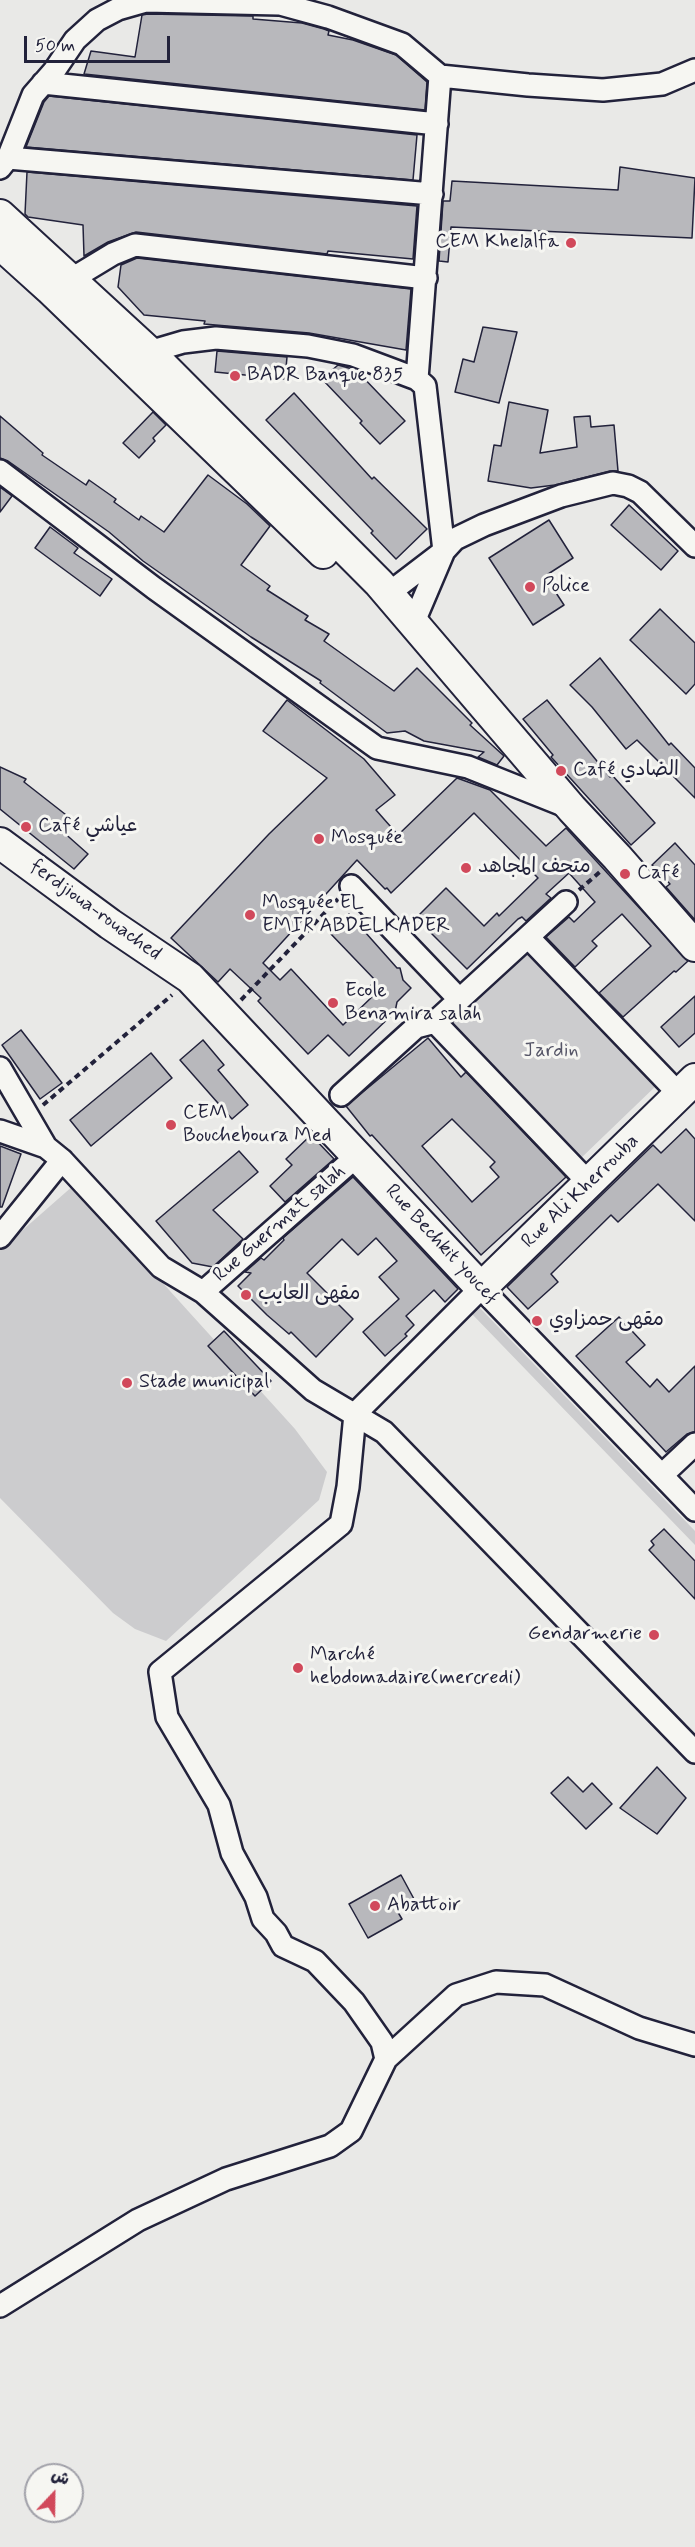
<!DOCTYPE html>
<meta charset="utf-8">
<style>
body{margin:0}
#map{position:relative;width:695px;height:2547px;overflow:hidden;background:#e9e9e7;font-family:Mynerve,"Playpen Sans Arabic",sans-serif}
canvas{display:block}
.north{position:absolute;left:24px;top:2463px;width:60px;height:60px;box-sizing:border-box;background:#f6f6f2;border:2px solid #a1a1a9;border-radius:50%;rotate:22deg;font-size:16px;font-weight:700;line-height:24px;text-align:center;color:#22223b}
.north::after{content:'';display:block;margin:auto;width:21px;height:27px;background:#d1495b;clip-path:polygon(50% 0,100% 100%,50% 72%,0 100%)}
.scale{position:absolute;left:24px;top:36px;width:146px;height:27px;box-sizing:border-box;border:3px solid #22223b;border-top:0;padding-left:8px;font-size:18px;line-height:21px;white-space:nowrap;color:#22223b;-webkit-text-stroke:4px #f6f6f2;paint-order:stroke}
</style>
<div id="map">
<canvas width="695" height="2547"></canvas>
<div class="north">ش</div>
<div class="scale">50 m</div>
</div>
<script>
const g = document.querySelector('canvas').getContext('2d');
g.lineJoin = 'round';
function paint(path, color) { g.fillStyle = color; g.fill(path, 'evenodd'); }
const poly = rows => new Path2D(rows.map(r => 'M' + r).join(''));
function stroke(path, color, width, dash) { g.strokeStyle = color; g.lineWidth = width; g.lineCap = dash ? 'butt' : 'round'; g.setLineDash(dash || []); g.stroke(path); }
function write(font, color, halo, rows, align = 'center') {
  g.font = font + ' Mynerve,"Playpen Sans Arabic",sans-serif'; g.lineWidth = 6; g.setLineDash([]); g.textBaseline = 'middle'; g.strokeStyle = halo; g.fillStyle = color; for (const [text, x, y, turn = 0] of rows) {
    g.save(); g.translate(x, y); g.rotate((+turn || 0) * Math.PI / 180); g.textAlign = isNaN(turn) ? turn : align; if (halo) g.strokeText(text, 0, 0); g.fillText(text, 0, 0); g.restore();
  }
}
paint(poly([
 [525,946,659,1083,579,1160,446,1024],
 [74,1185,295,1429,327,1472,319,1500,166,1641,135,1629,113,1613,0,1498,0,1250],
 [479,1307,695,1531,695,1545,472,1314]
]), '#ccccce');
const building = poly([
 [148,14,253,16,253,19,302,23,324,29,329,31,328,35,353,40,396,55,427,82,425,110,84,74,91,51,135,57,142,15,148,14],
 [49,96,417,135,413,180,26,147,44,102,49,96],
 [620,167,695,178,692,238,451,227,448,262,439,261,443,201,450,201,452,181,618,190,620,167],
 [27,172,417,206,413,259,328,251,327,254,136,232,108,242,84,256,83,225,28,217,25,214,27,172],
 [137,258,411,289,406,350,309,333,204,324,205,321,144,315,118,287,121,265,137,258],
 [483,327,517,332,499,403,455,392,463,359,474,362,483,327],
 [217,351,287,357,285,379,215,372,217,351],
 [338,365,356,370,405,421,380,444,360,423,362,421,322,379,338,365],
 [294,393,372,479,374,477,427,529,396,559,371,533,373,531,266,420,294,393],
 [509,402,548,410,540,453,577,447,574,417,590,416,591,427,614,425,618,471,610,471,555,485,531,488,488,481,494,445,501,446,509,402],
 [153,412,166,425,153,438,155,441,139,458,123,443,153,412],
 [0,416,43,453,42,455,86,485,89,480,116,499,114,502,139,520,141,516,164,532,208,475,247,504,270,526,241,565,270,586,267,590,308,616,305,620,329,634,324,641,394,691,417,668,472,723,470,725,504,756,497,765,478,757,484,752,424,741,405,731,387,733,320,683,321,681,251,637,143,561,109,532,8,461,0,458,0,416],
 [0,487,12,496,0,512,0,487],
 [629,505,678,551,661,570,611,525,629,505],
 [549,520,573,558,545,576,564,605,533,625,489,558,549,520],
 [50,527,78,548,74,553,112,579,100,596,35,548,50,527],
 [660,609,695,643,695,684,686,694,630,640,660,609],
 [600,658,669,745,671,743,695,768,695,798,637,740,626,749,592,707,570,685,600,658],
 [287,700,364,759,395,795,376,810,398,835,457,778,490,790,546,846,566,828,688,961,676,972,674,971,623,1017,599,993,651,946,622,914,592,941,597,946,575,967,546,937,569,917,574,922,595,902,569,873,546,894,551,898,526,921,522,917,518,919,467,969,416,918,446,888,484,926,497,913,499,916,538,878,474,813,391,893,387,888,385,889,357,860,263,963,280,980,291,969,343,1025,376,993,370,986,376,981,329,932,349,914,397,968,400,968,403,980,411,988,397,1002,395,1012,349,1056,328,1035,308,1054,258,1001,261,998,230,969,218,982,171,938,269,834,327,778,263,731,287,700],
 [547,700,610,777,612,775,655,823,631,845,551,757,553,755,523,719,547,700],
 [0,767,26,779,24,782,70,818,61,830,88,854,74,869,0,809,0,767],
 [675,843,695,865,695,920,666,887,670,884,652,865,675,843],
 [695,996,695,1033,679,1047,661,1027,695,996],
 [21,1030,62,1083,40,1099,2,1045,21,1030],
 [428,1038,461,1077,466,1072,566,1177,481,1255,372,1135,370,1136,346,1106,428,1038],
 [452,1119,495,1162,490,1167,499,1177,472,1202,422,1146,452,1119],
 [203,1040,224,1065,218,1070,248,1105,232,1119,180,1060,203,1040],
 [151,1053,172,1078,91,1146,70,1120,151,1053],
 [686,1129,695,1139,695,1221,658,1184,618,1222,611,1215,551,1274,558,1282,528,1309,507,1287,653,1145,661,1153,686,1129],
 [311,1135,334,1159,285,1202,270,1186,292,1165,286,1159,311,1135],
 [0,1146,21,1154,2,1207,0,1207,0,1146],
 [239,1151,258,1172,213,1210,243,1239,213,1267,192,1263,156,1221,239,1151],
 [353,1177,458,1289,445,1302,434,1290,406,1316,414,1325,405,1334,407,1336,385,1356,363,1332,399,1299,379,1277,397,1261,376,1238,358,1255,342,1239,307,1273,353,1319,316,1357,291,1332,289,1334,267,1315,238,1286,251,1273,245,1272,261,1258,264,1260,284,1240,283,1238,353,1177],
 [619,1317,645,1345,626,1362,650,1387,657,1379,669,1392,695,1366,695,1432,687,1434,666,1452,576,1356,619,1317],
 [224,1331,271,1381,255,1396,208,1346,224,1331],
 [664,1529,695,1561,695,1599,649,1550,654,1545,651,1541,664,1529],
 [657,1767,686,1798,657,1834,620,1808,657,1767],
 [568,1777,583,1792,592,1783,612,1804,586,1829,551,1793,568,1777],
 [401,1875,414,1899,396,1909,402,1919,368,1938,349,1904,401,1875]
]);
paint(building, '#b8b8bc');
stroke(building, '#22223b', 1.5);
const street = poly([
 [266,0,328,17,402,44,440,76,528,85,603,90,662,84,695,70],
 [43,83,437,124],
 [8,158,432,194],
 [0,168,8,158,33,95,54,71,75,40,97,20,118,9,146,1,279,4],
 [70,280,113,254,135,245,426,278],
 [149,352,183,342,216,338,308,346,353,355,417,379],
 [0,471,154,588,377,748,468,767,568,807],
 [389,593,444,551,455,539,484,525,561,496,613,483,628,486,640,492,695,546],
 [413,624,444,551,425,386,417,379,440,76],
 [351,886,459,999],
 [528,937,680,1095],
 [435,1022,589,1183],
 [0,1068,46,1147,62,1160,161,1267,203,1292,313,1390,384,1432,695,1752],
 [341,1095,416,1027,435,1022,566,902],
 [0,1131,46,1147],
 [0,1237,62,1160],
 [203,1292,357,1156],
 [662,1475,695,1444],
 [386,2059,382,2042,354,2002,315,1961,283,1946,276,1933,263,1919,256,1897,232,1853,219,1805,167,1717,160,1672,341,1524,348,1487,355,1414,481,1288,695,1510],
 [0,2306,138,2220,226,2179,330,2146,351,2131,386,2059,456,1995,496,1982,545,1985,639,2028,695,2045]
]);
const secondary = poly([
 [0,215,149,352,379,583,572,809,617,857,695,946],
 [0,244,50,289,323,553],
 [0,843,110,924,190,978,481,1288,695,1079]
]);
stroke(street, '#22223b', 26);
stroke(secondary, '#22223b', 34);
stroke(poly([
 [579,890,601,871],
 [241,1000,338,899],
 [43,1105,172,995]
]), '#22223b', 4, [6, 4.5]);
stroke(street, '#f6f6f2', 21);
stroke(secondary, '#f6f6f2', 30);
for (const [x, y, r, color] of [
 [571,243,6,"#d1495b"],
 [235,376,6,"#d1495b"],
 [530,587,6,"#d1495b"],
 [561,771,6,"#d1495b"],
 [26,827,6,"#d1495b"],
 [319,839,6,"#d1495b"],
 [466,868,6,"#d1495b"],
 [625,874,6,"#d1495b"],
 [250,915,6,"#d1495b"],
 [333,1003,6,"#d1495b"],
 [171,1125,6,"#d1495b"],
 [246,1295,6,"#d1495b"],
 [537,1321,6,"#d1495b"],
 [127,1383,6,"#d1495b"],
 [654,1635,6,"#d1495b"],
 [298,1668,6,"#d1495b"],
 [375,1906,6,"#d1495b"]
]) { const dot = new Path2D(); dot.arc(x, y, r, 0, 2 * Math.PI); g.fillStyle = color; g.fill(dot); stroke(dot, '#f6f6f2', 2); }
write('20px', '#22223b', '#f6f6f2', [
 ["CEM Khelalfa",559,243,"right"],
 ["BADR Banque 835",247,376],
 ["Police",542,587],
 ["Café الضادي",573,771],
 ["Café عياشي",38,827],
 ["Mosquée",331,839],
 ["متحف المجاهد",478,868],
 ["Café",637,874],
 ["Mosquée EL",262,904],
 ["EMIR ABDELKADER",262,927],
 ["Ecole",345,992],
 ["Benamira salah",345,1015],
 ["CEM",183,1114],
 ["Boucheboura Med",183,1137],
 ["مقهى العايب",258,1295],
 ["مقهى حمزاوي",549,1321],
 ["Stade municipal",139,1383],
 ["Gendarmerie",642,1635,"right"],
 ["Marché",310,1656],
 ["hebdomadaire(mercredi)",310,1679],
 ["Abattoir",387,1906]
], 'left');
write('20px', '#22223b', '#f6f6f2', [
 ["ferdjioua-rouached",95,911,36],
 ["Rue Ali Kherrouba",581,1192,-44],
 ["Rue Guermat salah",280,1224,-41],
 ["Rue Bechkit youcef",441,1245,47]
]);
write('20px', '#555567', '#f6f6f2', [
 ["Jardin",551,1052]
]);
</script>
